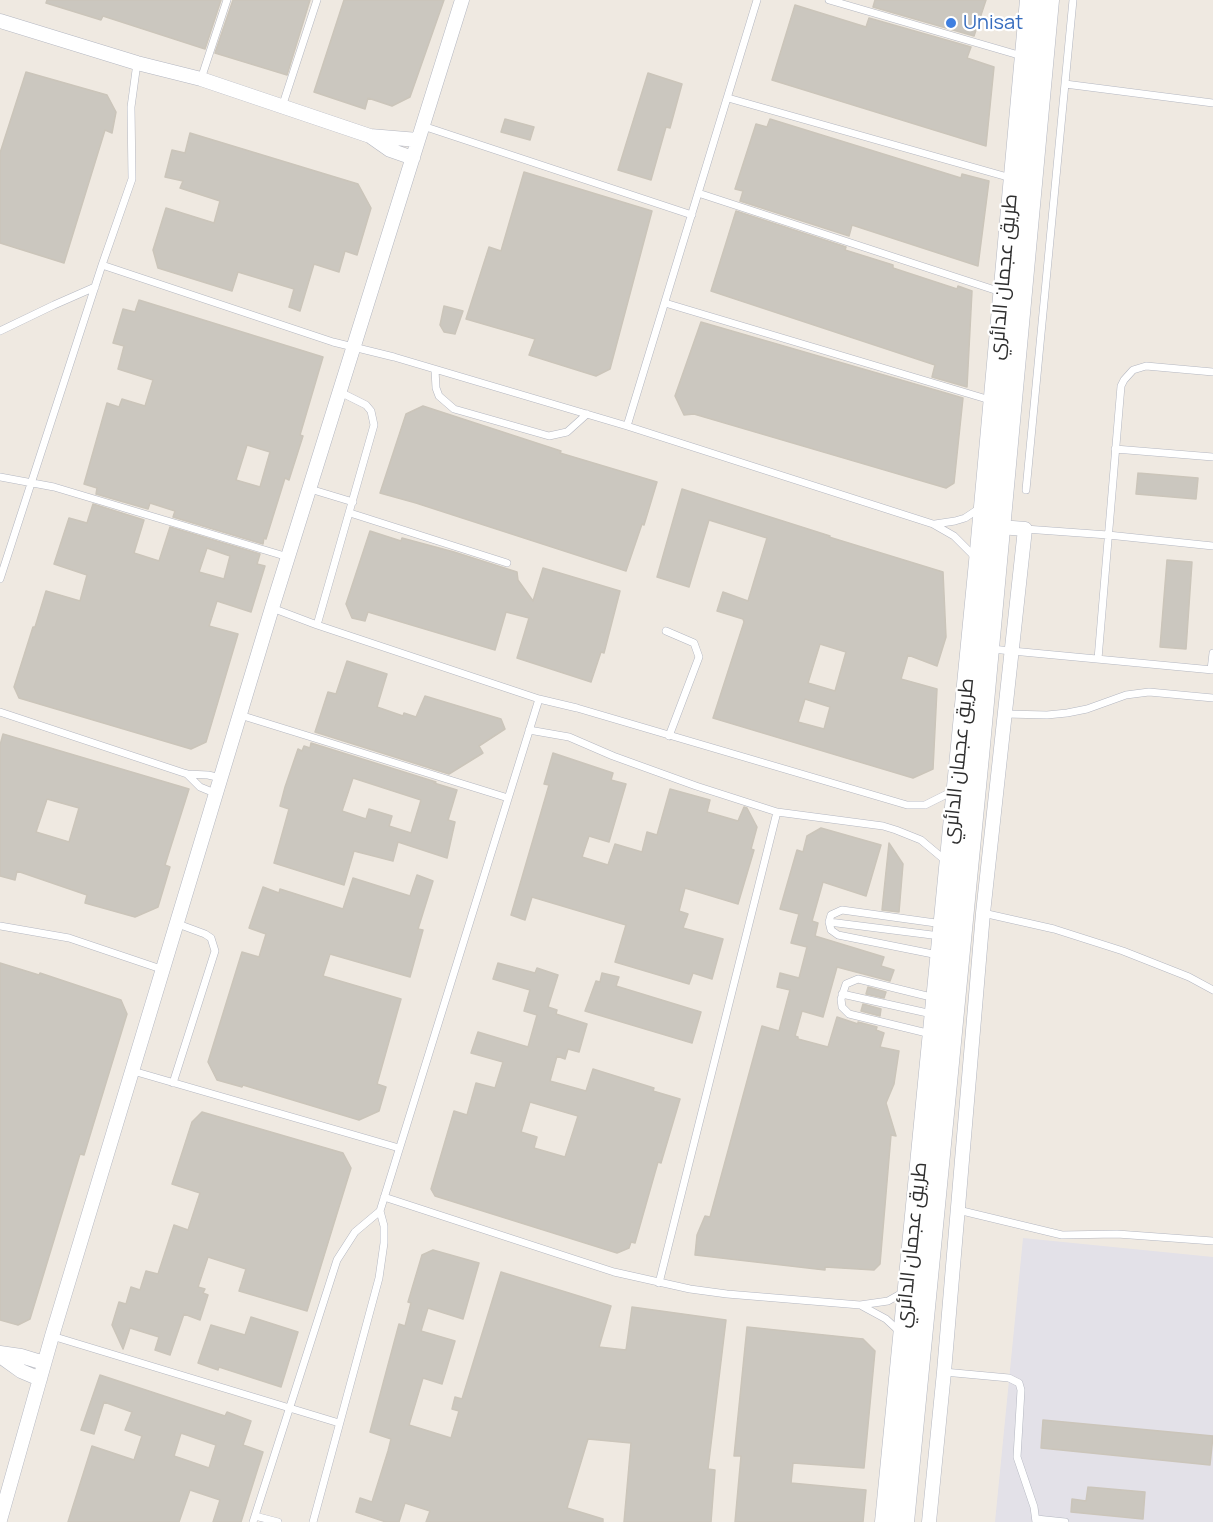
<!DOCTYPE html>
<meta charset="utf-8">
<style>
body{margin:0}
canvas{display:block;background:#efe9e1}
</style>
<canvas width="1213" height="1522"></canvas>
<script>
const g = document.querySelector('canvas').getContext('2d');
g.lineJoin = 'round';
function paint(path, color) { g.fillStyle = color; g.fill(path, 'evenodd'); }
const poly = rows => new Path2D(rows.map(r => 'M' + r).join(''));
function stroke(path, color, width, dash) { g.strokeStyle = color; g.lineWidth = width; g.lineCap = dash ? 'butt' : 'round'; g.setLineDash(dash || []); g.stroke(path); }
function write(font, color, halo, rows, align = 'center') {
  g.font = font + ' Manrope,Cairo,sans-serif'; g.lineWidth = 4.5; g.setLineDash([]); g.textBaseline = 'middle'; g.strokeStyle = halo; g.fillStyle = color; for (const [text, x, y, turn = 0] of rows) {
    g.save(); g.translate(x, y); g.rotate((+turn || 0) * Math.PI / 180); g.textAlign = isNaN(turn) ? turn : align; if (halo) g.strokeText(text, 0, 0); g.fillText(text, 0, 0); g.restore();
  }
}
paint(poly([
 [1023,1238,1213,1257,1213,1522,995,1522]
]), '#e3e1e8');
const building = poly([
 [47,0,221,0,205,49,103,16,101,20,46,3,47,0],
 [233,0,310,0,287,75,215,53,233,0],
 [344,0,444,0,410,97,392,106,368,98,365,109,314,92,344,0],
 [875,0,986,0,974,36,873,7,875,0],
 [795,5,866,27,869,18,971,47,967,58,994,67,986,146,772,80,795,5],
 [26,72,107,95,116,112,112,133,105,130,64,263,0,243,0,153,26,72],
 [648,73,682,84,670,128,666,127,651,180,618,170,648,73],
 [505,119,534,127,530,140,501,132,505,119],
 [770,119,961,178,962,174,989,181,978,266,852,225,849,236,740,201,743,191,735,189,756,124,767,127,770,119],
 [190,133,358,184,371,208,357,255,345,251,339,272,314,264,300,311,289,307,294,289,238,272,232,291,158,268,153,250,166,208,214,223,220,201,180,188,183,181,165,177,172,150,185,153,190,133],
 [524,172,652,211,610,369,596,376,529,355,535,339,466,319,489,247,501,251,524,172],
 [736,211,846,247,845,250,893,265,893,268,957,289,958,286,972,291,967,387,932,377,935,365,711,291,736,211],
 [139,300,323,357,300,435,303,436,289,480,285,478,266,539,264,538,263,544,173,517,175,511,150,503,148,509,96,494,97,488,84,484,107,403,119,407,122,399,145,406,153,380,118,369,124,346,113,343,123,309,135,312,139,300],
 [247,445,270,452,260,487,236,480,247,445],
 [444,306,463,311,455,334,444,332,440,325,444,306],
 [701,322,963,398,954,483,946,488,694,414,684,415,675,396,701,322],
 [423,406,561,451,560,453,657,482,644,525,642,524,626,571,416,503,380,493,406,414,423,406],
 [1138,473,1198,478,1196,499,1136,494,1138,473],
 [682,489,830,536,829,537,943,572,946,637,937,666,908,655,901,679,937,689,933,769,913,778,713,718,744,622,743,619,717,611,723,592,748,601,767,538,709,520,689,587,657,577,682,489],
 [820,644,846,652,835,691,808,683,820,644],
 [805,699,830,707,824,729,798,722,805,699],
 [93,504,144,520,134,553,159,561,170,527,260,554,257,564,265,566,251,612,217,601,209,626,238,634,206,742,191,749,19,698,14,687,33,627,35,627,46,591,80,601,87,575,54,564,69,518,87,523,93,504],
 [207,548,230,556,224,579,199,572,207,548],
 [370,531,401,541,402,538,454,552,517,572,518,580,533,601,543,568,620,591,604,653,601,652,591,682,517,658,529,618,506,612,495,650,368,612,365,621,352,618,346,604,370,531],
 [1167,560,1192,562,1186,649,1160,647,1167,560],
 [347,661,387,674,377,707,403,716,404,713,416,717,425,696,501,719,505,729,479,746,483,753,449,774,315,732,328,692,336,694,347,661],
 [3,734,189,789,165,865,170,867,158,907,135,917,85,903,87,895,17,871,15,880,0,876,0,745,3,734],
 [47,799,79,808,69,842,36,832,47,799],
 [311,743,436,782,434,783,457,790,448,820,455,822,447,858,398,842,393,861,354,851,344,885,274,863,289,809,280,806,285,787,298,749,302,751,304,746,310,748,311,743],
 [353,778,421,800,411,833,389,826,392,816,369,809,366,819,342,811,353,778],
 [553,753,613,773,611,780,626,784,609,842,589,836,582,857,608,865,615,844,642,852,647,832,657,835,670,789,710,800,707,812,738,821,744,807,747,808,757,827,751,849,754,850,738,904,685,888,679,911,688,914,683,928,723,939,712,979,693,973,689,984,615,962,626,925,532,897,525,920,511,915,549,785,544,784,553,753],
 [821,828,881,845,866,896,823,882,812,921,818,923,815,936,884,957,881,966,894,970,890,981,837,967,823,1017,802,1011,795,1036,798,1037,798,1039,828,1047,837,1017,858,1024,858,1022,877,1027,876,1030,884,1033,880,1047,899,1051,894,1084,886,1103,896,1136,891,1135,880,1264,874,1270,825,1267,825,1270,695,1255,697,1235,705,1216,710,1217,762,1026,779,1031,790,990,777,987,780,973,799,978,807,947,791,943,799,914,780,909,797,850,803,852,807,836,821,828],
 [889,843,903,864,899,912,882,910,889,843],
 [417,875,433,881,418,929,423,930,410,977,330,954,323,976,401,999,377,1084,386,1087,379,1111,359,1120,243,1085,242,1087,217,1080,208,1062,242,952,259,957,266,934,249,928,263,887,279,893,280,889,343,909,353,878,410,896,417,875],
 [0,963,39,975,40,973,121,1000,127,1014,84,1155,80,1154,30,1319,18,1325,0,1320,0,963],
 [498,963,535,973,537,968,558,975,548,1007,557,1010,556,1014,587,1024,579,1052,568,1049,565,1059,557,1056,550,1081,586,1091,593,1069,654,1088,653,1091,680,1099,661,1163,658,1162,635,1243,631,1242,629,1248,617,1253,435,1196,431,1189,454,1111,467,1115,476,1083,495,1088,503,1062,471,1053,478,1032,528,1047,537,1015,524,1011,530,990,493,979,498,963],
 [530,1102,578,1116,565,1157,534,1148,537,1137,521,1132,530,1102],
 [602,973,619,977,616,986,701,1012,692,1043,585,1011,596,981,600,982,602,973],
 [868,987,886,992,884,998,866,994,868,987],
 [863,1004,881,1009,880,1016,861,1011,863,1004],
 [202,1112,343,1153,351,1168,307,1311,239,1291,246,1269,208,1257,198,1287,205,1289,203,1293,208,1295,200,1320,184,1314,170,1355,155,1350,159,1337,130,1328,123,1349,112,1325,119,1302,126,1304,131,1287,140,1290,146,1271,158,1274,174,1225,188,1230,200,1193,172,1184,192,1122,202,1112],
 [433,1250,479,1263,463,1319,428,1308,421,1331,455,1341,442,1384,423,1378,409,1425,451,1438,459,1411,452,1409,455,1397,462,1399,501,1272,611,1306,599,1347,626,1350,632,1307,726,1320,708,1469,715,1470,711,1522,624,1522,631,1443,588,1439,567,1508,603,1519,603,1522,426,1522,430,1511,405,1503,399,1522,386,1522,356,1512,360,1498,372,1502,388,1451,391,1439,370,1432,399,1324,405,1326,411,1303,408,1302,422,1255,433,1250],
 [251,1317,298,1332,281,1387,219,1367,218,1370,198,1363,211,1325,245,1335,251,1317],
 [747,1327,863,1339,875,1351,864,1468,793,1463,791,1483,866,1490,863,1522,735,1522,741,1456,734,1456,747,1327],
 [100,1375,225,1416,227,1412,251,1421,243,1445,263,1452,241,1522,213,1522,220,1500,190,1490,179,1522,68,1522,92,1446,134,1460,142,1436,125,1430,132,1412,104,1402,94,1434,81,1430,100,1375],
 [181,1433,216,1445,209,1468,174,1456,181,1433],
 [1043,1420,1213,1436,1210,1465,1041,1448,1043,1420],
 [1088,1487,1145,1492,1143,1519,1071,1512,1072,1499,1086,1501,1088,1487]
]);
paint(building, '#cbc7bf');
stroke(building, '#cbc5ba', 1.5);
const service = poly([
 [829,0,1022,56],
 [201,79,227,0],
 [1065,84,1213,103],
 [728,98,1011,178],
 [282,107,317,0],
 [423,126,692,215],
 [698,193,1001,292],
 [102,265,333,342,394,357,627,426,933,524,954,536,975,557],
 [665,303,990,400],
 [0,331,54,305,95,287],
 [435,370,436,388,439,396,454,409,549,436,567,432,587,414],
 [627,426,757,0],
 [1115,449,1213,457],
 [0,477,54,487,288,557],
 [310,489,353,502],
 [1026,490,1073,0],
 [350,513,507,563],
 [935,524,955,521,965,518,980,508],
 [1025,529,1108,535,1213,546],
 [0,579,102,265,132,179,131,107,137,63],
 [272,608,317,625,539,699,577,708,907,805,925,805,953,791],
 [317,625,374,425,371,411,366,405,340,392],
 [666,631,694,643,699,657,669,736],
 [991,649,1213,670],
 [1098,659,1121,386,1124,380,1133,370,1146,366,1213,372],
 [1211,670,1213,653],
 [0,712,187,774,208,775,221,778],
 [1006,714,1047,715,1067,713,1087,709,1126,695,1149,692,1213,698],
 [240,715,508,798],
 [529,730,569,737,613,756,696,786,777,812,883,826,896,830,921,840,946,861],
 [187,774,200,787,217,794],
 [983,913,1054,929,1123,951,1189,977,1213,990],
 [829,922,940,936],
 [0,926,69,938,164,970],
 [938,955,838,935,831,930,829,922,831,915,842,910,943,924],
 [842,994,932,1014],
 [931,1034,849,1014,842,1007,841,999,846,984,858,979,935,998],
 [133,1071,399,1148],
 [173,1083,215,951,211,938,205,934,178,924],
 [384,1197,577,1260,614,1272,690,1289,727,1294,860,1305,888,1301,904,1292],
 [958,1210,1062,1235,1117,1234,1213,1241],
 [659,1283,777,812],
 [862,1306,886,1319,900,1332],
 [52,1336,339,1423],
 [944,1372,1009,1378,1019,1383,1021,1390,1017,1457,1034,1507,1036,1522],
 [255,1516,278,1522],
 [1036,1519,1065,1522],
 [253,1522,337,1260,355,1232,380,1211],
 [313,1522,379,1278,384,1243,384,1226,380,1211,539,699]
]);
const minor = poly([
 [0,21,137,63,201,79,370,136,390,150,413,158],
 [370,136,418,140],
 [0,1353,21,1356,44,1363],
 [0,1356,21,1371,40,1379],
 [0,1520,52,1336,272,608,462,0],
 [929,1522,944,1372,983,913,1025,529,1000,527]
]);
const secondary = poly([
 [885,1522,979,562,1030,0],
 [904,1522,979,756,1049,0]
]);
stroke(service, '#b4b7c1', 8);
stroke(minor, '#b4b7c1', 15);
stroke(secondary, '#b4b7c1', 21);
stroke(service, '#fff', 7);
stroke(minor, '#fff', 14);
stroke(secondary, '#fff', 20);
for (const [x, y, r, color] of [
 [951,23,6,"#3f7fe0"]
]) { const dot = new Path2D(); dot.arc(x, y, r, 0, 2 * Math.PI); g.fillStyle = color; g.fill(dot); stroke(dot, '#fff', 2); }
write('20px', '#366cbe', '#fff', [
 ["Unisat",963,23]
], 'left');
write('20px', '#2e2e2e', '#fff', [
 ["طريق عجمان الدائري",1004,277,-85],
 ["طريق عجمان الدائري",959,761,-84],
 ["طريق عجمان الدائري",912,1245,-84]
]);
</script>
